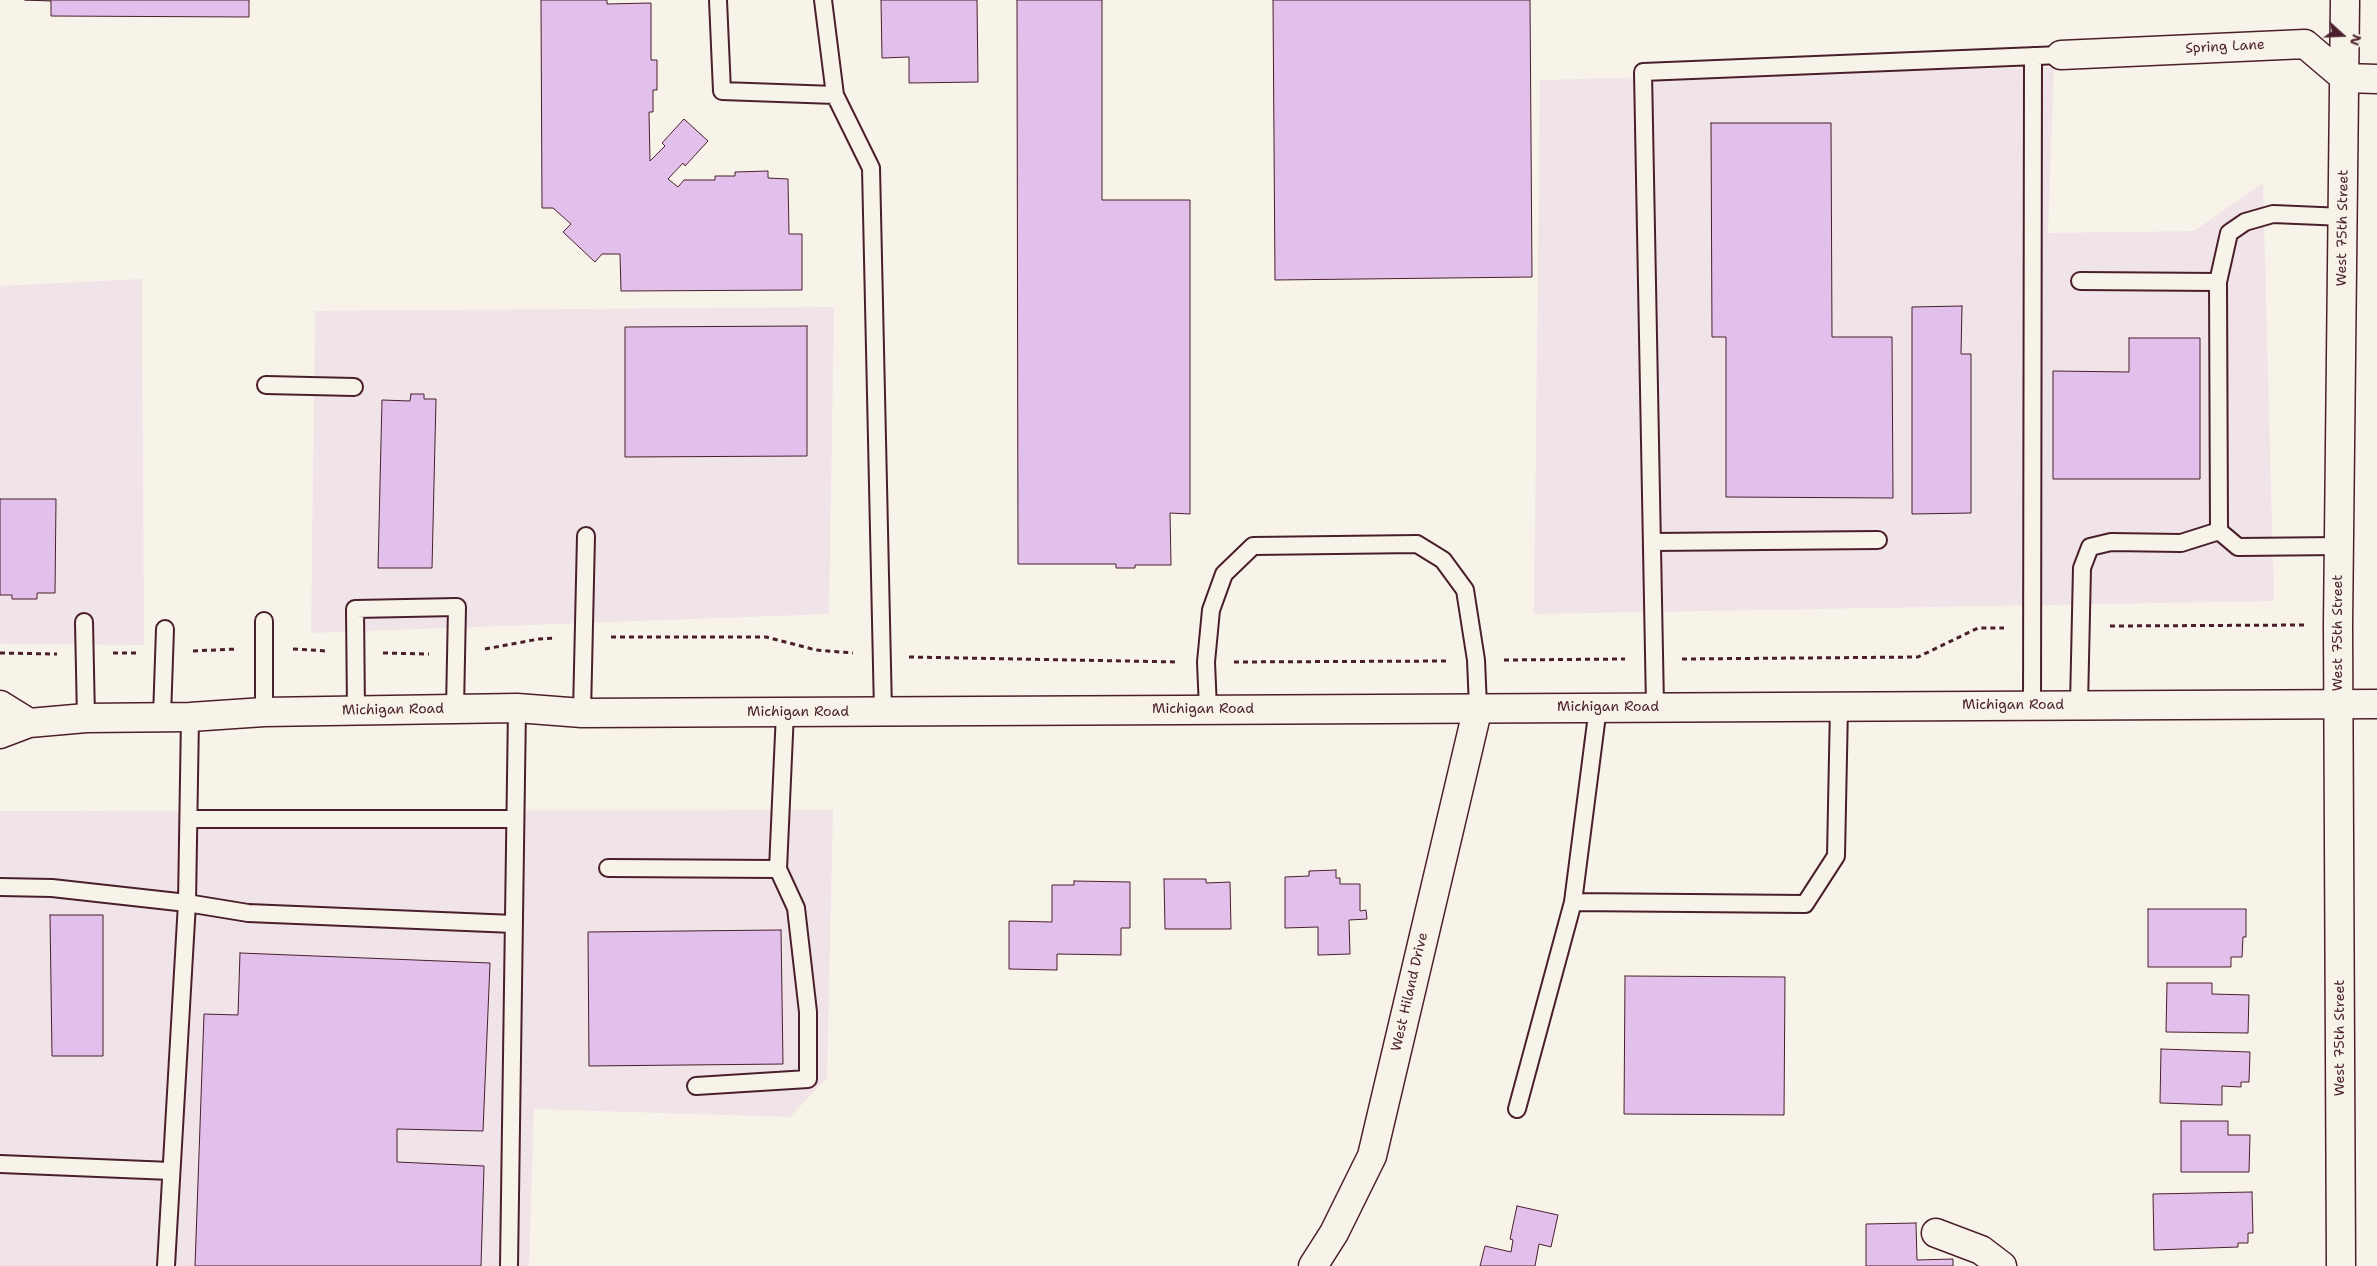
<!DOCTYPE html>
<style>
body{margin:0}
#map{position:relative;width:2377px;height:1266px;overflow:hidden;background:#f7f3e8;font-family:"Shantell Sans",sans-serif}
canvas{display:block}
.north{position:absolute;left:2317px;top:10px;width:50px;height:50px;-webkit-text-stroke:4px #f7f3e8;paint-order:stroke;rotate:110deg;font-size:14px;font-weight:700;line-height:20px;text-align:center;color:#4a1f2b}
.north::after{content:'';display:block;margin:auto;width:18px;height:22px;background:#4a1f2b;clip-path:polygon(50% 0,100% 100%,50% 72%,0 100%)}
</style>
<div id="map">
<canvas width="2377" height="1266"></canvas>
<div class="north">N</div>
</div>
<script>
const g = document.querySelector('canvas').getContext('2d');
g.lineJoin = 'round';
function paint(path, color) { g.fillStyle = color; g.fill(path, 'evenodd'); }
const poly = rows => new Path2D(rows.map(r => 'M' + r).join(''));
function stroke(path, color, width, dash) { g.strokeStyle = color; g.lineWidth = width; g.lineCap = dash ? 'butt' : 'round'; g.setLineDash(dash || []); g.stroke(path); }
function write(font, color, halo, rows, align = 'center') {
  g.font = font + ' "Shantell Sans",sans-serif'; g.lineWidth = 4; g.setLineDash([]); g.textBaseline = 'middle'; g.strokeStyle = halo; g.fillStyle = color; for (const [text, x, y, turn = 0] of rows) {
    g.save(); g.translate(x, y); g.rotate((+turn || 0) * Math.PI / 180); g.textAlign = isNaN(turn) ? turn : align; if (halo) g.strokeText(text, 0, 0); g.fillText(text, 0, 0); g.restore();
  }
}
paint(poly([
 [2054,67,2048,233,2194,231,2263,183,2274,601,1534,614,1540,80],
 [142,279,144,645,0,644,0,286],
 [834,307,829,614,311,633,315,311],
 [833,810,827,1078,790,1117,534,1109,529,1266,0,1266,0,811]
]), '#f0e4e9');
const building = poly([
 [25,0,249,0,249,17,51,16,51,1,25,0],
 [541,0,607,0,607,4,651,3,651,60,657,60,657,90,653,90,653,112,649,112,650,161,665,146,662,143,684,119,708,141,685,166,683,163,668,179,678,187,684,180,715,180,715,176,735,176,735,172,768,171,768,178,788,179,789,234,802,234,802,290,621,291,620,254,602,254,595,262,563,232,571,224,553,208,542,208,541,0],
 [881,0,977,0,978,82,909,83,909,57,882,58,881,0],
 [1017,0,1102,0,1102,200,1190,200,1190,514,1170,513,1171,565,1135,565,1135,568,1116,568,1116,564,1018,564,1017,0],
 [1273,0,1530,0,1532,277,1275,280,1273,0],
 [1711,123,1831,123,1832,337,1892,337,1893,498,1726,497,1726,337,1712,337,1711,123],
 [1962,306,1961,354,1971,354,1971,513,1912,514,1912,307,1962,306],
 [807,326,807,456,625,457,625,327,807,326],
 [2129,338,2200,338,2200,479,2053,479,2053,371,2129,372,2129,338],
 [411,394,424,394,424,399,436,399,432,568,378,568,382,400,410,401,411,394],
 [0,499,56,499,55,593,37,593,37,599,12,599,12,595,0,595,0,499],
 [1336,870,1336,878,1340,878,1340,884,1360,884,1360,911,1366,910,1367,919,1349,920,1350,954,1318,955,1318,927,1285,928,1285,877,1309,876,1309,871,1336,870],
 [1164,879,1206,879,1206,883,1230,882,1231,929,1165,929,1164,879],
 [1074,881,1130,882,1130,928,1121,928,1121,955,1057,954,1057,970,1009,969,1009,921,1052,922,1052,885,1074,885,1074,881],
 [2148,909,2246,909,2246,937,2243,937,2242,957,2231,957,2231,967,2148,967,2148,909],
 [50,915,103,915,103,1056,52,1056,50,915],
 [781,930,783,1064,589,1066,588,932,781,930],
 [240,953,490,963,483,1131,397,1129,397,1162,484,1166,481,1266,195,1266,204,1014,238,1015,240,953],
 [1625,976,1785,977,1784,1115,1624,1114,1625,976],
 [2167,983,2212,983,2212,994,2249,995,2248,1033,2166,1032,2167,983],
 [2161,1049,2250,1052,2249,1082,2241,1082,2241,1087,2222,1086,2222,1105,2160,1103,2161,1049],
 [2181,1121,2228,1121,2228,1135,2250,1135,2249,1172,2181,1172,2181,1121],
 [2252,1192,2253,1233,2248,1233,2248,1243,2238,1243,2238,1247,2154,1250,2153,1194,2252,1192],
 [1517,1206,1558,1215,1551,1247,1539,1244,1535,1266,1480,1266,1485,1246,1511,1252,1513,1240,1510,1239,1517,1206],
 [1916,1223,1917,1260,1953,1259,1953,1266,1866,1266,1866,1224,1916,1223]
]);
paint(building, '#e1c0ec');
stroke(building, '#4a1f2b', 1);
const lane = poly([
 [718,0,722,91,835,95],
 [823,0,835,95,871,168,883,711],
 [2080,281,2218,282],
 [266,385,354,387],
 [1652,542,1878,540],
 [2339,546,2238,547,2219,531,2218,282,2229,233,2245,222,2273,214,2344,217],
 [84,622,86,718],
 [2032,705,2033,56],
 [2079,705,2082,568,2090,547,2111,542,2181,543,2219,531],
 [1655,706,1643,72,2061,55],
 [1208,709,1206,662,1211,610,1224,574,1253,546,1417,544,1443,560,1465,590,1476,660,1478,707],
 [356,711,355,609,457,607,455,709],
 [264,712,264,621],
 [582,713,586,536],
 [162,717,165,629],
 [190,717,187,903,248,913,514,924],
 [189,819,515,819],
 [608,868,778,869,785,712],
 [0,887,52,888,187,903,166,1266],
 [1573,902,1805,904,1836,856,1839,706],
 [696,1086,808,1079,808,1012,796,908,778,869],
 [1517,1109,1573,902,1598,707],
 [0,1164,171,1171],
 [509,1266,517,708]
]);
const street = poly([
 [2061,55,2305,44,2345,78,2377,79],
 [1936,1233,1981,1250,2002,1266],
 [1313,1266,1334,1233,1372,1156,1478,707],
 [2341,1266,2338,625,2345,0]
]);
const primary = poly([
 [0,705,29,723],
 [0,734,29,723,86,718,190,717,264,712,517,708,582,713,2377,704]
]);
stroke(lane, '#4a1f2b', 20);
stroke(street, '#4a1f2b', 31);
stroke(primary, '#4a1f2b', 31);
stroke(poly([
 [2110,626,2304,625],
 [611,637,766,637,816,650,853,653],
 [293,649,327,651],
 [485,649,539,639,555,638],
 [193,651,237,649],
 [0,653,57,654],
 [113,653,137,653],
 [383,653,429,654],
 [909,657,1178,662],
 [1682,659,1918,657,1978,628,2004,628],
 [1504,660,1625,659],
 [1234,662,1448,661]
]), '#4a1f2b', 3, [5, 4]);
stroke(lane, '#f7f3e8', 16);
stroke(street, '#f7f3e8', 28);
stroke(primary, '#f7f3e8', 28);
write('14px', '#4a1f2b', '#f7f3e8', [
 ["Spring Lane",2225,47,-3],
 ["West 75th Street",2343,228,-89],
 ["West 75th Street",2338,633,-90],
 ["Michigan Road",2013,705],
 ["Michigan Road",1608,707],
 ["Michigan Road",1203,709],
 ["Michigan Road",393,710,-1],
 ["Michigan Road",798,712],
 ["West Hiland Drive",1410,992,-77],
 ["West 75th Street",2340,1038,-90]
]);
</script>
